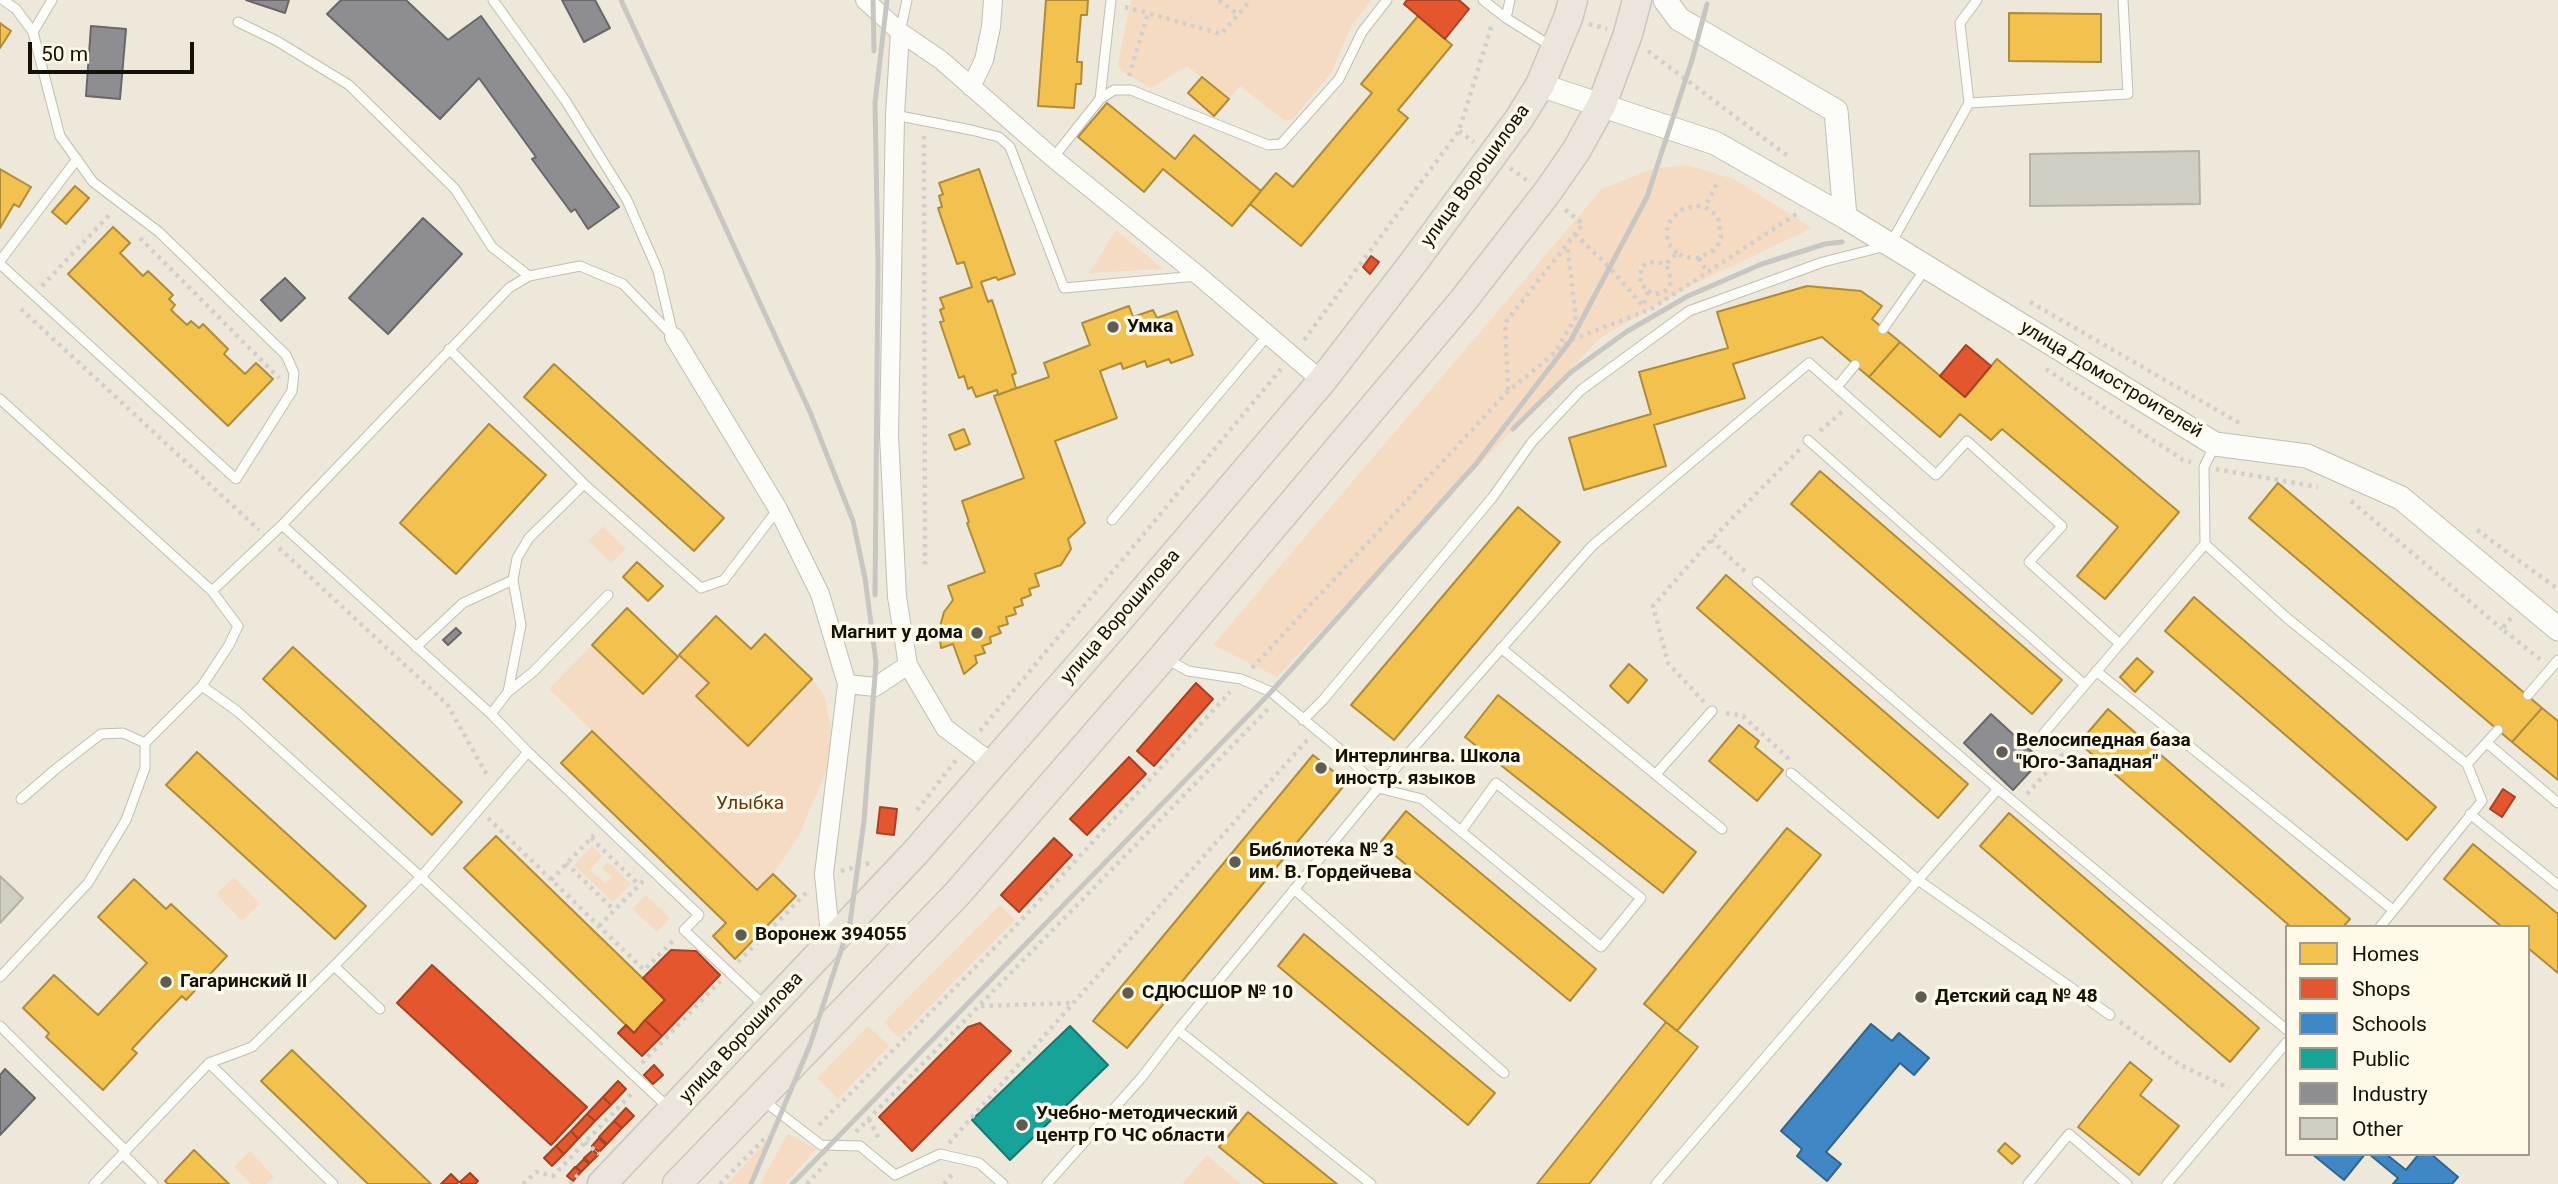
<!DOCTYPE html>
<meta charset="utf-8">
<style>
body{margin:0}
#map{position:relative;width:2558px;height:1184px;overflow:hidden;background:#ede8d9;font-family:Roboto,sans-serif}
canvas{display:block}
.legend{position:absolute;left:2285px;top:925px;width:245px;height:231px;box-sizing:border-box;background:#fef9e9;border:2px solid #a09c8f;margin:0;padding:9px 12px;list-style:none;font-size:21px;color:#141108}
.legend li{display:flex;align-items:center;gap:14px;height:35px}
.legend b{width:35px;border:2px solid #a09c8f}
.scale{position:absolute;left:28px;top:42px;width:166px;height:32px;box-sizing:border-box;border:4px solid #141108;border-top:0;padding-left:9px;font-size:21px;line-height:24px;white-space:nowrap;color:#141108;-webkit-text-stroke:5px #fef9e9;paint-order:stroke}
</style>
<div id="map">
<canvas width="2558" height="1184"></canvas>
<ul class="legend">
<li><b style="height:19px;background:#f2c14e"></b>Homes</li>
<li><b style="height:19px;background:#e4572e"></b>Shops</li>
<li><b style="height:19px;background:#3f88c5"></b>Schools</li>
<li><b style="height:19px;background:#17a398"></b>Public</li>
<li><b style="height:19px;background:#8d8d92"></b>Industry</li>
<li><b style="height:19px;background:#d0cec2"></b>Other</li>
</ul>
<div class="scale">50 m</div>
</div>
<script>
const g = document.querySelector('canvas').getContext('2d');
g.lineJoin = 'round';
function paint(path, color) { g.fillStyle = color; g.fill(path, 'evenodd'); }
const poly = rows => new Path2D(rows.map(r => 'M' + r).join(''));
function stroke(path, color, width, dash) { g.strokeStyle = color; g.lineWidth = width; g.lineCap = dash ? 'butt' : 'round'; g.setLineDash(dash || []); g.stroke(path); }
function write(font, color, halo, rows, align = 'center') {
  g.font = font + ' Roboto,sans-serif'; g.lineWidth = 7; g.setLineDash([]); g.textBaseline = 'middle'; g.strokeStyle = halo; g.fillStyle = color; for (const [text, x, y, turn = 0] of rows) {
    g.save(); g.translate(x, y); g.rotate((+turn || 0) * Math.PI / 180); g.textAlign = isNaN(turn) ? turn : align; if (halo) g.strokeText(text, 0, 0); g.fillText(text, 0, 0); g.restore();
  }
}
paint(poly([
 [1131,0,1372,0,1351,26,1332,72,1293,119,1285,121,1240,86,1229,99,1187,66,1151,88,1121,71,1118,63],
 [1687,165,1734,179,1812,228,1690,286,1600,338,1277,677,1213,645,1602,189,1652,169],
 [1116,230,1163,269,1089,273],
 [603,526,626,549,611,563,589,541],
 [592,645,643,693,679,655,709,683,696,696,748,745,812,679,824,695,831,727,829,765,799,835,773,874,757,890,549,689],
 [592,846,602,856,590,870,605,883,611,877,602,868,608,862,631,884,613,902,574,865],
 [234,877,260,904,242,921,216,894],
 [646,895,670,918,657,932,632,909],
 [1000,905,1015,920,899,1038,884,1022],
 [868,1026,889,1046,838,1099,817,1078],
 [788,1133,816,1149,785,1184,760,1184],
 [768,1139,748,1184,727,1184],
 [250,1151,274,1177,266,1184,251,1184,234,1167],
 [1207,1155,1241,1184,1182,1184]
]), '#f6dbc3');
const homes = poly([
 [1046,0,1088,0,1087,15,1081,15,1077,62,1082,62,1081,84,1076,84,1074,108,1038,106,1046,0],
 [2009,13,2101,14,2101,62,2009,61,2009,13],
 [1418,16,1452,45,1398,110,1408,118,1301,246,1250,204,1276,173,1293,187,1372,93,1361,84,1418,16],
 [0,23,11,31,0,48,0,23],
 [1202,77,1229,99,1214,116,1188,93,1202,77],
 [1107,103,1175,159,1194,135,1261,191,1232,226,1163,169,1144,192,1078,137,1107,103],
 [0,169,31,187,19,207,14,204,0,228,0,169],
 [979,169,1015,274,998,280,996,277,981,282,988,302,992,300,1016,373,1012,375,1016,388,998,395,997,390,976,397,972,387,968,389,964,376,959,378,940,322,944,321,940,310,944,308,940,298,972,287,964,262,957,264,938,208,942,207,939,196,943,194,939,183,979,169],
 [75,186,89,198,66,224,52,212,75,186],
 [113,227,130,243,120,253,143,276,148,271,173,295,169,299,175,305,171,310,187,325,191,321,199,328,203,324,228,349,224,354,245,374,256,363,273,379,228,426,68,274,113,227],
 [1807,286,1861,291,1882,306,1872,319,1900,342,1869,377,1822,337,1733,364,1745,398,1654,425,1666,466,1584,490,1569,438,1651,414,1639,372,1728,348,1717,312,1807,286],
 [1129,306,1133,317,1153,310,1157,318,1177,311,1193,355,1171,363,1169,359,1147,367,1145,361,1123,369,1121,363,1100,371,1117,418,1055,441,1085,523,1068,539,1071,549,1061,565,1035,574,1039,586,1029,589,1031,595,1021,599,1023,605,1014,608,1016,614,1006,617,1008,624,998,627,1001,633,990,637,991,643,982,646,985,653,975,656,977,663,964,674,953,644,941,648,939,630,944,612,953,600,948,586,985,572,967,523,969,522,962,501,1024,478,994,396,1049,377,1044,363,1090,345,1082,323,1129,306],
 [1900,342,1965,397,1997,359,2179,512,2105,599,2077,576,2118,527,2002,429,1991,440,1960,414,1940,437,1869,377,1900,342],
 [554,364,724,518,694,551,524,397,554,364],
 [489,424,546,475,456,574,400,523,489,424],
 [964,429,970,444,955,450,949,435,964,429],
 [1820,471,2062,680,2032,714,1791,504,1820,471],
 [2278,483,2542,708,2512,742,2249,518,2278,483],
 [1518,507,1560,542,1394,740,1351,705,1518,507],
 [637,562,663,586,648,601,623,577,637,562],
 [1726,575,1968,784,1938,818,1697,608,1726,575],
 [2194,597,2436,807,2407,840,2165,631,2194,597],
 [627,608,678,657,643,694,592,645,627,608],
 [716,616,751,649,765,634,812,679,748,746,696,696,709,683,679,655,716,616],
 [293,647,462,802,432,835,263,679,293,647],
 [2137,658,2153,672,2135,692,2120,677,2137,658],
 [1629,664,1647,680,1628,703,1610,686,1629,664],
 [1498,695,1696,852,1663,893,1465,737,1498,695],
 [2542,708,2558,721,2558,780,2512,742,2542,708],
 [2108,709,2350,919,2343,927,2291,927,2079,743,2108,709],
 [1739,725,1759,741,1755,747,1783,770,1757,801,1709,761,1739,725],
 [592,731,757,890,773,874,796,896,735,959,713,936,726,923,561,763,592,731],
 [197,752,366,906,335,939,166,785,197,752],
 [1313,755,1347,782,1127,1048,1093,1021,1313,755],
 [1406,811,1596,969,1570,1001,1380,843,1406,811],
 [2009,813,2259,1028,2230,1062,1980,846,2009,813],
 [1787,828,1821,855,1677,1031,1644,1004,1787,828],
 [496,836,665,1000,634,1033,464,868,496,836],
 [2473,844,2558,914,2558,973,2528,948,2528,927,2502,927,2444,879,2473,844],
 [134,879,166,909,171,904,227,956,186,1000,182,996,157,1022,132,1049,137,1053,103,1090,46,1037,49,1033,23,1008,54,975,98,1015,147,963,98,917,134,879],
 [1304,934,1495,1093,1468,1125,1278,966,1304,934],
 [1666,1022,1698,1047,1589,1184,1537,1184,1666,1022],
 [292,1050,431,1184,368,1184,261,1081,292,1050],
 [2130,1062,2152,1080,2140,1095,2179,1126,2139,1175,2078,1127,2130,1062],
 [1248,1112,1270,1130,1337,1184,1265,1184,1219,1147,1248,1112],
 [2005,1143,2020,1156,2012,1164,1998,1151,2005,1143],
 [194,1150,229,1184,168,1184,165,1181,194,1150]
]);
paint(homes, '#f2c14e');
stroke(homes, '#af8c39', 2);
const shops = poly([
 [1407,0,1459,0,1469,9,1445,39,1404,4,1407,0],
 [1371,256,1379,262,1370,274,1363,267,1371,256],
 [1966,345,1991,366,1965,397,1940,376,1966,345],
 [1196,683,1213,699,1154,766,1137,751,1196,683],
 [1129,757,1146,774,1087,835,1070,819,1129,757],
 [2503,789,2515,797,2502,817,2490,809,2503,789],
 [880,807,897,809,894,835,877,833,880,807],
 [1054,838,1072,855,1019,912,1001,895,1054,838],
 [671,950,696,951,720,975,662,1036,645,1020,665,1000,643,978,671,950],
 [432,965,587,1107,551,1145,397,1003,432,965],
 [645,1020,662,1036,642,1056,618,1033,626,1025,634,1033,645,1020],
 [980,1023,1011,1051,912,1151,879,1117,968,1027,980,1023],
 [654,1065,663,1075,653,1084,644,1075,654,1065],
 [618,1081,626,1089,611,1105,603,1097,618,1081],
 [603,1097,611,1105,595,1121,587,1114,603,1097],
 [626,1108,634,1116,622,1128,614,1121,626,1108],
 [587,1114,595,1121,578,1139,571,1131,587,1114],
 [614,1121,622,1128,607,1144,599,1137,614,1121],
 [571,1131,578,1139,564,1154,556,1146,571,1131],
 [599,1138,606,1145,599,1152,592,1146,599,1138],
 [556,1146,564,1154,552,1166,544,1158,556,1146],
 [593,1150,598,1155,590,1163,584,1158,593,1150],
 [584,1159,589,1164,581,1172,576,1167,584,1159],
 [575,1167,581,1172,573,1181,567,1176,575,1167],
 [470,1173,478,1181,475,1184,462,1184,460,1182,470,1173],
 [451,1174,459,1182,456,1184,441,1184,451,1174]
]);
paint(shops, '#e4572e');
stroke(shops, '#a64223', 2);
const schools = poly([
 [1871,1024,1892,1041,1899,1033,1929,1058,1914,1075,1900,1063,1826,1152,1841,1164,1827,1181,1797,1156,1802,1149,1781,1131,1871,1024],
 [2312,1154,2365,1154,2344,1180,2312,1154],
 [2369,1154,2386,1154,2406,1170,2419,1154,2431,1154,2458,1177,2452,1184,2393,1184,2398,1178,2369,1154]
]);
paint(schools, '#3f88c5');
stroke(schools, '#32648c', 2);
const public = poly([
 [1070,1026,1108,1065,1010,1160,972,1120,1070,1026]
]);
paint(public, '#17a398');
stroke(public, '#16776d', 2);
const industry = poly([
 [246,0,289,0,285,13,246,0],
 [341,0,406,0,448,40,481,16,619,207,588,229,575,209,571,212,532,159,536,157,479,78,440,119,327,14,341,0],
 [562,0,595,0,610,28,584,42,562,0],
 [91,26,126,29,120,99,86,96,91,26],
 [423,218,462,254,388,334,349,298,423,218],
 [285,278,305,298,281,321,261,300,285,278],
 [456,628,461,633,448,645,443,640,456,628],
 [1991,714,2041,760,2013,790,1964,743,1991,714],
 [5,1069,35,1098,0,1135,0,1075,5,1069]
]);
paint(industry, '#8d8d92');
stroke(industry, '#696869', 2);
const building = poly([
 [2199,151,2200,204,2030,206,2030,154,2199,151],
 [0,876,23,898,0,923,0,876]
]);
paint(building, '#d0cec2');
stroke(building, '#b3b2a5', 2);
const service = poly([
 [493,0,565,100,627,200,658,271,673,335],
 [1483,0,1506,18,1551,46],
 [1506,18,1510,0],
 [238,22,277,41,349,85,455,189,492,247,529,276],
 [33,32,52,0],
 [900,32,907,0],
 [1100,99,1111,0],
 [1969,103,2128,94,2123,0],
 [895,115,971,130,999,137,1010,147,1064,288,1197,276],
 [1053,158,1100,99,1114,90,1131,90,1268,145,1281,144,1339,79,1362,32,1387,0],
 [0,261,77,159],
 [0,264,236,479,292,391,294,373,286,355,159,232,93,182,60,136,33,32,16,9,3,0],
 [1883,329,1926,268],
 [449,349,584,484,529,538,517,558,513,580,521,625,508,692,491,714],
 [1837,387,1855,365],
 [0,399,212,591,238,626,229,645,202,686,145,743,145,768,126,820,88,883,0,977],
 [1808,440,2085,685],
 [584,484,701,588,724,580,778,509],
 [1112,520,1268,335],
 [282,525,491,714,528,752,699,915,684,930,765,1006],
 [2205,544,2287,618,2467,764],
 [1757,582,1998,789,2287,1030],
 [212,591,282,525,509,288,529,276,580,266,623,284,674,337],
 [416,647,463,603,513,580],
 [1501,648,1722,829],
 [1167,659,1188,671,1241,679,1271,692,1343,752,1378,788,1422,799,1601,947,1641,898,1496,783,1461,831],
 [2096,671,2393,910],
 [202,686,237,711,421,877,669,1108],
 [508,692,533,672,608,595],
 [2528,695,2558,660],
 [1303,720,1323,700,1492,498,1532,442,1581,390,1689,311,1823,262,1890,245,1969,103,1960,23,1977,0],
 [2044,733,2205,544,2204,467,2215,445],
 [2487,743,2558,803],
 [1791,773,1918,880,1998,789],
 [1656,774,1712,711],
 [21,799,57,768,101,734,123,733,145,743],
 [2470,814,2558,885],
 [1294,889,1504,1073],
 [2380,927,2482,801,2467,764,2498,730],
 [334,966,380,1009],
 [0,1026,126,1151],
 [1178,1030,1371,1184],
 [209,1063,333,1184],
 [764,1101,821,1145,860,1146,895,1175,940,1154,979,1163,1003,1184],
 [123,1154,153,1184],
 [94,1184,209,1063,252,1047,334,966,421,877,528,752],
 [1047,1184,1142,1077,1178,1030,1378,788,1592,546,1809,363,1936,475,1967,441,2062,526,2029,562,2120,644],
 [1656,1184,1918,880,2110,1015],
 [2028,1184,2069,1134,2127,1184],
 [2167,1184,2287,1042]
]);
const minor = poly([
 [865,0,900,32,895,115,889,435,897,597,908,665,945,728,992,763],
 [900,32,941,60,1053,158,1199,276,1322,381],
 [971,87,984,60,991,27,993,0],
 [674,337,778,509,820,594,847,684,824,874,831,945],
 [847,684,875,687,908,665]
]);
const tertiary = poly([
 [1665,0,1679,19,1836,111,1845,217],
 [1540,85,1715,143,1845,217,2215,444,2307,456,2401,498,2558,629]
]);
const primary = poly([
 [602,1184,915,853,1112,628,1322,381,1413,263,1519,119,1540,85,1568,18,1573,0],
 [677,1184,957,894,1163,657,1462,302,1546,194,1576,151,1602,104,1628,34,1637,0]
]);
stroke(service, '#c2beb2', 11);
stroke(minor, '#c2beb2', 20);
stroke(tertiary, '#c2beb2', 25);
stroke(primary, '#cac7c0', 31);
stroke(poly([
 [1219,0,1238,15],
 [1125,7,1148,13],
 [1589,24,1607,29],
 [1648,51,1789,157],
 [1129,76,1148,13,1221,34,1251,0],
 [1459,131,1474,142],
 [924,136,925,565],
 [1510,168,1528,181],
 [1575,234,1611,269,1643,306,1648,291,1640,283,1641,267,1647,263,1654,262,1666,264,1677,253,1684,257,1699,258,1714,250,1719,243,1721,236,1719,221,1717,216,1705,207,1718,181],
 [140,238,279,378],
 [1677,253,1669,244,1667,236,1667,227,1672,218,1683,209,1697,206,1705,207],
 [1699,258,1708,273],
 [42,286,111,213],
 [1648,291,1655,294,1664,292,1670,286,1671,279,1666,264],
 [2030,302,2241,424],
 [21,309,259,530],
 [1304,340,1459,131,1492,24],
 [1557,349,1576,317,1567,245],
 [2046,369,2183,460,2191,462],
 [1508,390,1505,323,1583,224,1563,208],
 [1820,431,1842,412],
 [2216,469,2318,487],
 [2351,501,2502,629],
 [2477,530,2558,589],
 [1711,540,1747,573],
 [279,548,447,704,488,777],
 [2511,618,2502,629,2541,660],
 [1252,668,1508,391,1571,340,1651,309,1798,213],
 [1704,702,1668,663,1653,606,1711,540,1800,449],
 [1726,713,1743,716,1787,757,1788,761],
 [980,731,1281,369],
 [2027,794,2062,755,2053,743],
 [917,810,957,759],
 [488,818,644,970,674,940],
 [591,838,639,885],
 [566,863,614,910],
 [841,871,870,863],
 [551,880,594,835],
 [599,926,643,881],
 [738,962,808,891],
 [981,1006,1074,1003],
 [2120,1022,2180,1065,2229,1088],
 [642,1063,720,981],
 [869,1119,880,1141],
 [819,1125,1014,928,1230,692],
 [856,1132,1270,707],
 [585,1142,599,1154],
 [949,1143,1308,739],
 [523,1184,536,1172,553,1176,632,1093],
 [570,1184,578,1175],
 [720,1184,768,1135],
 [807,1184,830,1159],
 [944,1184,955,1171]
]), '#d1cfcb', 4.5, [3.5, 5]);
stroke(service, '#fcfcf9', 9);
stroke(minor, '#fcfcf9', 18);
stroke(tertiary, '#fcfcf9', 23);
stroke(primary, '#ece5db', 28);
stroke(poly([
 [621,0,810,412,853,521,865,578,876,662,864,821,850,923,810,1045,751,1184],
 [873,0,874,51],
 [1513,429,1571,372,1626,332,1688,296,1762,264,1825,244,1842,242],
 [875,595,878,265,875,103,887,0],
 [792,1184,1271,692,1475,465,1571,340,1647,197,1692,60,1707,4]
]), '#c8c6c2', 5);
for (const [x, y, r, color] of [
 [1113,327,7,"#605c51"],
 [977,633,7,"#605c51"],
 [2002,752,7,"#605c51"],
 [1321,768,7,"#605c51"],
 [1235,862,7,"#605c51"],
 [741,935,7,"#605c51"],
 [166,982,7,"#605c51"],
 [1128,993,7,"#605c51"],
 [1921,997,7,"#605c51"],
 [1022,1125,7,"#605c51"]
]) { const dot = new Path2D(); dot.arc(x, y, r, 0, 2 * Math.PI); g.fillStyle = color; g.fill(dot); stroke(dot, '#fef9e9', 2.5); }
write('19px', '#141108', '#fef9e9', [
 ["улица Ворошилова",1476,176,-54],
 ["улица Домостроителей",2111,380,31],
 ["улица Ворошилова",1121,617,-49],
 ["улица Ворошилова",742,1038,-47]
]);
write('bold 19px', '#141108', '#fef9e9', [
 ["Умка",1127,327],
 ["Магнит у дома",963,633,"right"],
 ["Велосипедная база",2016,741],
 ["\"Юго-Западная\"",2016,763],
 ["Интерлингва. Школа",1335,757],
 ["иностр. языков",1335,779],
 ["Библиотека № 3",1249,851],
 ["им. В. Гордейчева",1249,873],
 ["Воронеж 394055",755,935],
 ["Гагаринский II",180,982],
 ["СДЮСШОР № 10",1142,993],
 ["Детский сад № 48",1935,997],
 ["Учебно-методический",1036,1114],
 ["центр ГО ЧС области",1036,1136]
], 'left');
write('19px', '#67370d', '#fef9e9', [
 ["Улыбка",750,804]
]);
</script>
